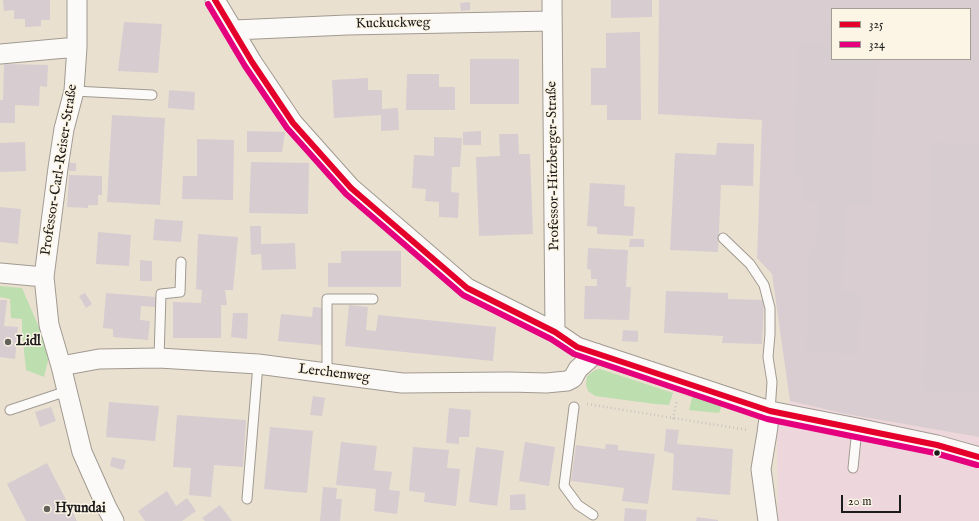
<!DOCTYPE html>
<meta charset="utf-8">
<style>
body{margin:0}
#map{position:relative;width:979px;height:521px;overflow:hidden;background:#eae0d0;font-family:"IM FELL English",serif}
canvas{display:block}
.legend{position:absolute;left:831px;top:8px;width:140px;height:52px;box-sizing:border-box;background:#fcf5e5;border:1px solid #a29e95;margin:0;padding:5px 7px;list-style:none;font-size:12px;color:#1c1c1c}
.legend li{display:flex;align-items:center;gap:8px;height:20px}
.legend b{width:20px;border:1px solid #a29e95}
.scale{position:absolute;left:841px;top:495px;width:60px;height:18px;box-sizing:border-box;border:2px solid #1c1c1c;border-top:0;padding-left:5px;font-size:12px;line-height:14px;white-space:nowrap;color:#1c1c1c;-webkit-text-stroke:3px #fcf5e5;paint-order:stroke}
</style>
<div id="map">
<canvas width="979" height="521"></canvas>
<ul class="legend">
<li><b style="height:5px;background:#e4002b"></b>325</li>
<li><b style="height:5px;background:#e5007d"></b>324</li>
</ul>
<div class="scale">20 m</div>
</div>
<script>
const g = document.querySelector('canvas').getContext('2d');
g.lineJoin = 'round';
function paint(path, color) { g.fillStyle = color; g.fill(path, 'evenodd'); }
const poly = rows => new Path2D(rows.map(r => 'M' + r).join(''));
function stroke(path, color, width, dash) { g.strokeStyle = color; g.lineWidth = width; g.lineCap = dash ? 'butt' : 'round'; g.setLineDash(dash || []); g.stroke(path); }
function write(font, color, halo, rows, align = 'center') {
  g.font = font + ' "IM FELL English",serif'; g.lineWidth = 3; g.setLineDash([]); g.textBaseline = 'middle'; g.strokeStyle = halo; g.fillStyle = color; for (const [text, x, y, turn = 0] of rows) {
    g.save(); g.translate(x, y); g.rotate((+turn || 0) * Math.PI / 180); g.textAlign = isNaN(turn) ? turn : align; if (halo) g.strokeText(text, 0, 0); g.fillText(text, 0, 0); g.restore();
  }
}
paint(poly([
 [790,401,846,414,979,437,979,521,778,521,777,423]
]), '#edd7dc');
paint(poly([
 [659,0,979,0,979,437,846,414,790,401,772,274,757,258,762,120,658,114],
 [832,9,970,9,970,59,832,59]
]), '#dacdd1');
paint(poly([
 [0,286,22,288,50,353,44,377,26,370,22,331,22,319,11,318,10,299,0,297],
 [600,369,673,393,669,405,655,404,595,396,588,391,586,385,587,376,595,370],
 [693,394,717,400,721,408,719,413,689,410]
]), '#bddeaf');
paint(poly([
 [3,0,50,0,50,20,41,20,41,26,25,27,25,19,14,19,14,10,4,11],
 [611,0,652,0,652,17,611,18],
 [470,2,470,10,461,11,460,3],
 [124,22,162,24,158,73,118,71],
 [827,25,832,25,832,59,876,59,871,204,845,204,842,292,860,292,858,354,806,352,810,246,817,247,819,203,804,202,805,178,794,178,799,42,827,43],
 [640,32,641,120,607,120,607,105,591,105,591,68,606,68,606,33],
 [470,59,519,59,519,104,470,104],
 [4,64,48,65,47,87,40,86,39,106,15,105,15,123,0,123,0,100,3,100],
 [407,74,439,74,439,87,455,87,455,110,406,110],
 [368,78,368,90,382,90,382,109,398,108,399,130,381,131,381,115,334,118,332,80],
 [169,90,195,92,194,110,168,108],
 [112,115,165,118,160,205,107,202],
 [247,131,285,132,282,152,247,152],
 [481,131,481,145,463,145,463,132],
 [499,134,518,134,519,154,530,154,533,234,479,236,476,157,500,156],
 [434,137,462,138,460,167,452,167,451,192,459,193,458,218,439,217,439,202,425,201,426,189,412,188,414,155,434,156],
 [197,139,234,140,233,200,182,199,183,176,197,176],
 [25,142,26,171,0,172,0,143],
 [933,142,979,143,979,391,924,390],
 [717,143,754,144,753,186,721,185,718,252,670,250,675,153,716,155],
 [251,162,309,163,308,214,249,213],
 [69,163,76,163,76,171,69,171],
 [69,175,102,176,102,195,98,195,98,205,88,205,88,208,67,207],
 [590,183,625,185,624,206,635,207,633,236,597,234,597,227,587,226],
 [0,207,21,209,18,244,0,242],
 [155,219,183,221,181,242,153,240],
 [250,226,261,226,261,244,295,243,296,269,262,270,261,254,251,255],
 [98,232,131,235,129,266,96,264],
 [198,234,238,237,233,290,225,290,227,305,221,305,221,338,173,338,173,302,201,303,202,290,196,289],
 [630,239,644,239,644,247,629,247],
 [588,248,628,250,626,287,631,287,629,320,584,319,585,286,597,286,597,279,591,279,591,270,587,269],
 [341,251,401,251,401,287,328,287,328,263,341,263],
 [140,260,152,261,152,281,140,281],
 [666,291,728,293,728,299,764,300,762,344,722,343,723,336,664,333],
 [85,293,92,304,86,308,79,296],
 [106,293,156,297,155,307,141,306,140,320,150,321,148,340,113,337,113,329,103,328],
 [0,300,7,300,4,326,18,327,15,359,0,357],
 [349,305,368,307,366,330,376,331,378,315,496,327,493,361,345,346],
 [313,307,325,308,321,345,278,341,281,314,312,317],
 [233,313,248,313,247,339,231,337],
 [623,330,638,331,638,342,622,341],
 [313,396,325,398,322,416,310,415],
 [109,402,159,406,155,441,106,437],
 [51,407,56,421,40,427,35,412],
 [449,408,471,410,469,437,459,437,459,444,446,443],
 [177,415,246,420,243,467,214,465,211,497,189,495,191,468,173,467],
 [270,427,313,431,307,493,264,489],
 [666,429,679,430,677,444,733,449,730,495,672,490,674,454,664,451],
 [341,442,377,446,374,470,392,472,389,490,400,491,397,514,374,511,376,489,336,485],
 [525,442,555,447,549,486,519,481],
 [606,444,618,445,618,450,655,454,648,504,622,501,624,488,571,481,576,445,605,449],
 [413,447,449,450,447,468,460,469,456,506,424,502,425,493,409,491],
 [476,447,504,451,497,506,469,502],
 [112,457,126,460,123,470,110,466],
 [47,463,77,521,26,521,7,484],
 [323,487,337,488,336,499,342,499,340,521,320,521],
 [167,491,176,506,187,498,196,511,182,521,145,521,138,511],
 [525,494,526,510,510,510,510,495],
 [220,505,232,521,205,521,202,518],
 [625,508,647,510,646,521,624,521],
 [697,517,718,520,718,521,696,521]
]), '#d7ccd0');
const service = poly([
 [74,91,152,95],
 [723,238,750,264,764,285,770,308,770,334,768,357,772,382,770,411],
 [159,358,161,294,180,292,181,262],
 [327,373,327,299,373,299],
 [574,407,564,486,578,505,593,515],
 [10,410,67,391],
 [853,468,857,428],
 [247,499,258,364]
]);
const minor = poly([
 [77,0,77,47,74,91,64,129,58,168,44,277,49,325,61,366,82,452,107,508,114,521],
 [215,0,252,62,293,123,351,188,467,288,555,332,577,347,770,411,857,428,937,445,979,457],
 [552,0,555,332],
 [234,30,347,25,552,21],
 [0,54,77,47],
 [0,273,44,277],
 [61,366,99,359,159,358,258,364,402,383,509,382,546,383,567,381,573,378,578,369,596,353],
 [768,521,761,469,767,433,770,411]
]);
stroke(service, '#a09a91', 11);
stroke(minor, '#a09a91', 21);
stroke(poly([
 [587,404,748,430],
 [673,419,677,400]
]), '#c7c5c1', 2.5, [1, 3]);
stroke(service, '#fcfaf8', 9);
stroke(minor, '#fcfaf8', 19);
stroke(poly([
 [215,0,252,62,293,123,351,188,467,288,555,332,577,347,770,411,937,445,979,457]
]), '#e4002b', 6);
stroke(poly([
 [208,4,245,66,287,128,346,194,463,295,551,339,574,354,767,419,935,453,977,465]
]), '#e5007d', 6);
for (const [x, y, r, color] of [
 [8,342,4,"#64615b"],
 [937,453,3.5,"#1c1c1c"],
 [47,509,4,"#64615b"]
]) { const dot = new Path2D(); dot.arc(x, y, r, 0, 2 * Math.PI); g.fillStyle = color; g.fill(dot); stroke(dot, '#fcf5e5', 1.5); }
write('14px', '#1c1c1c', '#fcf5e5', [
 ["Kuckuckweg",393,24,-1],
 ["Professor-Hitzberger-Straße",554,166,-91],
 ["Professor-Carl-Reiser-Straße",60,170,-81],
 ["Lerchenweg",334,374,7]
]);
write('bold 14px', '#1c1c1c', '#fcf5e5', [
 ["Lidl",16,342],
 ["Hyundai",55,509]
], 'left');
</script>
